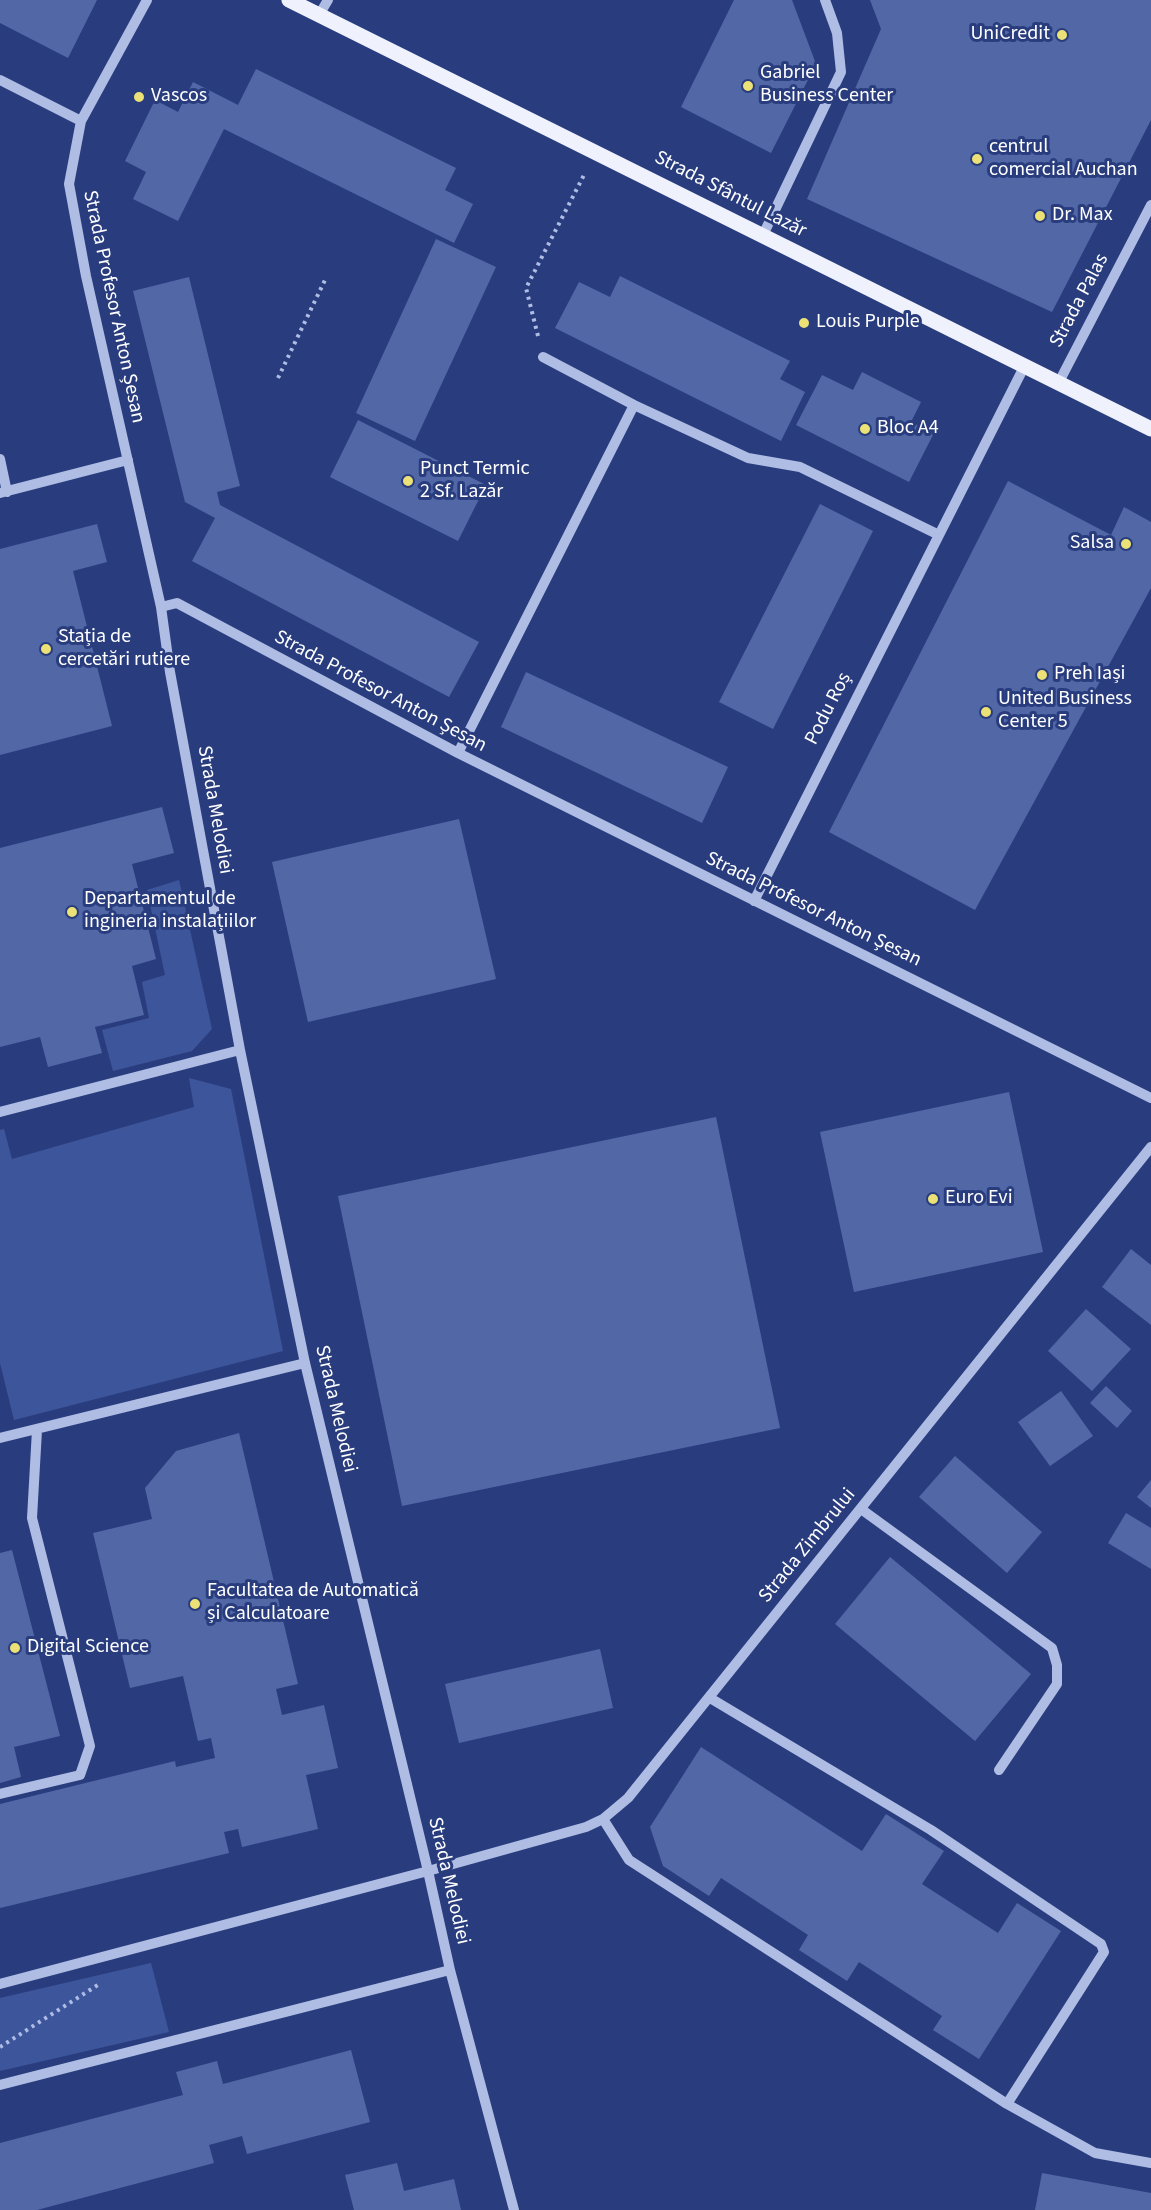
<!DOCTYPE html>
<meta charset="utf-8">
<style>
body{margin:0}
canvas{display:block;background:#293d7e}
</style>
<canvas width="1151" height="2210"></canvas>
<script>
const g = document.querySelector('canvas').getContext('2d');
g.lineJoin = 'round';
function paint(path, color) { g.fillStyle = color; g.fill(path, 'evenodd'); }
const poly = rows => new Path2D(rows.map(r => 'M' + r).join(''));
function stroke(path, color, width, dash) { g.strokeStyle = color; g.lineWidth = width; g.lineCap = dash ? 'butt' : 'round'; g.setLineDash(dash || []); g.stroke(path); }
function write(font, color, halo, rows, align = 'center') {
  g.font = font + ' "Source Sans 3",sans-serif'; g.lineWidth = 6; g.setLineDash([]); g.textBaseline = 'middle'; g.strokeStyle = halo; g.fillStyle = color; for (const [text, x, y, turn = 0] of rows) {
    g.save(); g.translate(x, y); g.rotate((+turn || 0) * Math.PI / 180); g.textAlign = isNaN(turn) ? turn : align; if (halo) g.strokeText(text, 0, 0); g.fillText(text, 0, 0); g.restore();
  }
}
paint(poly([
 [179,880,212,1029,192,1051,113,1071,102,1030,149,1018,142,982,165,975,147,890],
 [189,1078,231,1089,283,1351,14,1420,0,1363,0,1130,4,1129,12,1159,194,1107],
 [151,1963,169,2032,0,2071,0,1998]
]), '#3d559b');
paint(poly([
 [0,0,97,0,68,58,0,23],
 [734,0,792,0,816,64,771,153,681,107],
 [870,0,1151,0,1151,120,1052,312,807,199,881,29],
 [256,69,456,168,445,190,473,204,454,243,224,129,178,221,133,199,146,172,125,161,155,100,178,112,193,82,238,105],
 [436,239,496,267,415,441,356,413],
 [620,276,790,361,780,379,805,392,781,441,555,328,579,282,610,297],
 [189,277,240,486,217,492,220,505,479,642,449,697,192,561,215,518,185,502,133,291],
 [862,372,921,402,911,422,934,433,909,482,796,425,822,375,853,390],
 [358,420,486,485,458,541,330,477],
 [1008,481,1111,535,1124,507,1151,522,1151,588,975,910,829,832],
 [820,504,873,531,773,729,719,702],
 [97,524,107,562,73,571,112,726,0,755,0,549],
 [526,672,728,767,702,823,501,727],
 [162,807,174,853,132,864,156,959,132,966,144,1015,95,1027,102,1053,48,1067,40,1037,0,1047,0,848],
 [459,819,496,979,308,1022,272,862],
 [1009,1092,1043,1252,854,1292,820,1132],
 [716,1117,780,1428,402,1506,338,1196],
 [1131,1249,1151,1265,1151,1325,1102,1287],
 [1086,1309,1131,1349,1092,1391,1048,1351],
 [1106,1386,1132,1411,1117,1428,1090,1403],
 [1061,1391,1093,1436,1050,1466,1018,1422],
 [239,1433,298,1684,276,1689,282,1715,324,1705,338,1768,306,1775,318,1829,242,1847,238,1829,224,1832,229,1853,0,1908,0,1804,175,1761,176,1767,215,1758,211,1738,198,1741,183,1676,130,1688,93,1533,152,1519,145,1488,176,1451],
 [955,1456,1042,1532,1007,1573,919,1497],
 [1151,1480,1151,1508,1137,1497],
 [1126,1513,1151,1528,1151,1569,1108,1543],
 [12,1550,60,1736,14,1747,21,1777,0,1783,0,1553],
 [890,1557,1031,1674,975,1741,835,1624],
 [600,1649,613,1708,459,1743,445,1684],
 [701,1747,862,1851,886,1814,944,1851,922,1884,998,1933,1017,1903,1061,1931,979,2059,933,2030,942,2016,859,1962,847,1981,799,1950,808,1935,721,1878,709,1896,663,1866,650,1827],
 [351,2050,370,2122,247,2154,242,2136,209,2145,214,2163,37,2210,0,2210,0,2143,183,2095,176,2072,217,2061,223,2084],
 [397,2163,404,2191,454,2179,461,2210,354,2210,345,2175],
 [1042,2173,1151,2193,1151,2210,1035,2210]
]), '#5167a6');
stroke(poly([
 [538,336,526,288,585,173],
 [278,378,325,280],
 [0,2047,101,1983]
]), '#afbde5', 4, [3, 4.5]);
stroke(poly([
 [147,0,81,121,69,184,86,276,161,607,170,672,240,1050,305,1363,428,1871,450,1970,514,2210],
 [319,15,328,0],
 [0,80,81,121],
 [763,235,841,72,837,33,825,0],
 [543,357,634,405,748,458,800,467,937,534],
 [1059,382,1151,205],
 [0,459,7,492],
 [0,493,128,460],
 [161,607,177,603,458,753,1151,1098],
 [458,753,634,405],
 [754,901,1025,365],
 [0,1112,240,1050],
 [0,1438,305,1363],
 [861,1509,1052,1648,1057,1665,1057,1684,999,1770],
 [710,1698,931,1830,1101,1944,1104,1952,1007,2104],
 [0,1794,80,1775,90,1746,32,1518,37,1430],
 [603,1819,629,1860,1007,2104,1095,2153,1151,2163],
 [0,1984,428,1871,586,1827,603,1819,628,1798,1151,1147],
 [0,2085,450,1970]
]), '#afbde5', 10);
stroke(poly([
 [289,0,1151,429]
]), '#eff2fd', 15);
for (const [x, y, r, color] of [
 [1062,35,6,"#ece176"],
 [748,86,6,"#ece176"],
 [139,97,6,"#ece176"],
 [977,159,6,"#ece176"],
 [1040,216,6,"#ece176"],
 [804,323,6,"#ece176"],
 [865,429,6,"#ece176"],
 [408,481,6,"#ece176"],
 [1126,544,6,"#ece176"],
 [46,649,6,"#ece176"],
 [1042,675,6,"#ece176"],
 [986,712,6,"#ece176"],
 [72,912,6,"#ece176"],
 [933,1199,6,"#ece176"],
 [195,1604,6,"#ece176"],
 [15,1648,6,"#ece176"]
]) { const dot = new Path2D(); dot.arc(x, y, r, 0, 2 * Math.PI); g.fillStyle = color; g.fill(dot); stroke(dot, '#293d7e', 2); }
write('20px', '#fff', '#293d7e', [
 ["UniCredit",1050,35,"right"],
 ["Gabriel",760,74],
 ["Business Center",760,97],
 ["Vascos",151,97],
 ["centrul",989,148],
 ["comercial Auchan",989,171],
 ["Dr. Max",1052,216],
 ["Louis Purple",816,323],
 ["Bloc A4",877,429],
 ["Punct Termic",420,470],
 ["2 Sf. Lazăr",420,493],
 ["Salsa",1114,544,"right"],
 ["Stația de",58,638],
 ["cercetări rutiere",58,661],
 ["Preh Iași",1054,675],
 ["United Business",998,700],
 ["Center 5",998,723],
 ["Departamentul de",84,900],
 ["ingineria instalațiilor",84,923],
 ["Euro Evi",945,1199],
 ["Facultatea de Automatică",207,1592],
 ["și Calculatoare",207,1615],
 ["Digital Science",27,1648]
], 'left');
write('20px', '#fff', '#293d7e', [
 ["Strada Sfântul Lazăr",730,195,27],
 ["Strada Palas",1080,301,-62],
 ["Strada Profesor Anton Șesan",113,307,78],
 ["Strada Profesor Anton Șesan",380,692,28],
 ["Podu Roș",829,709,-63],
 ["Strada Melodiei",214,810,80],
 ["Strada Profesor Anton Șesan",813,910,26],
 ["Strada Melodiei",335,1409,77],
 ["Strada Zimbrului",808,1546,-51],
 ["Strada Melodiei",448,1881,77]
]);
</script>
